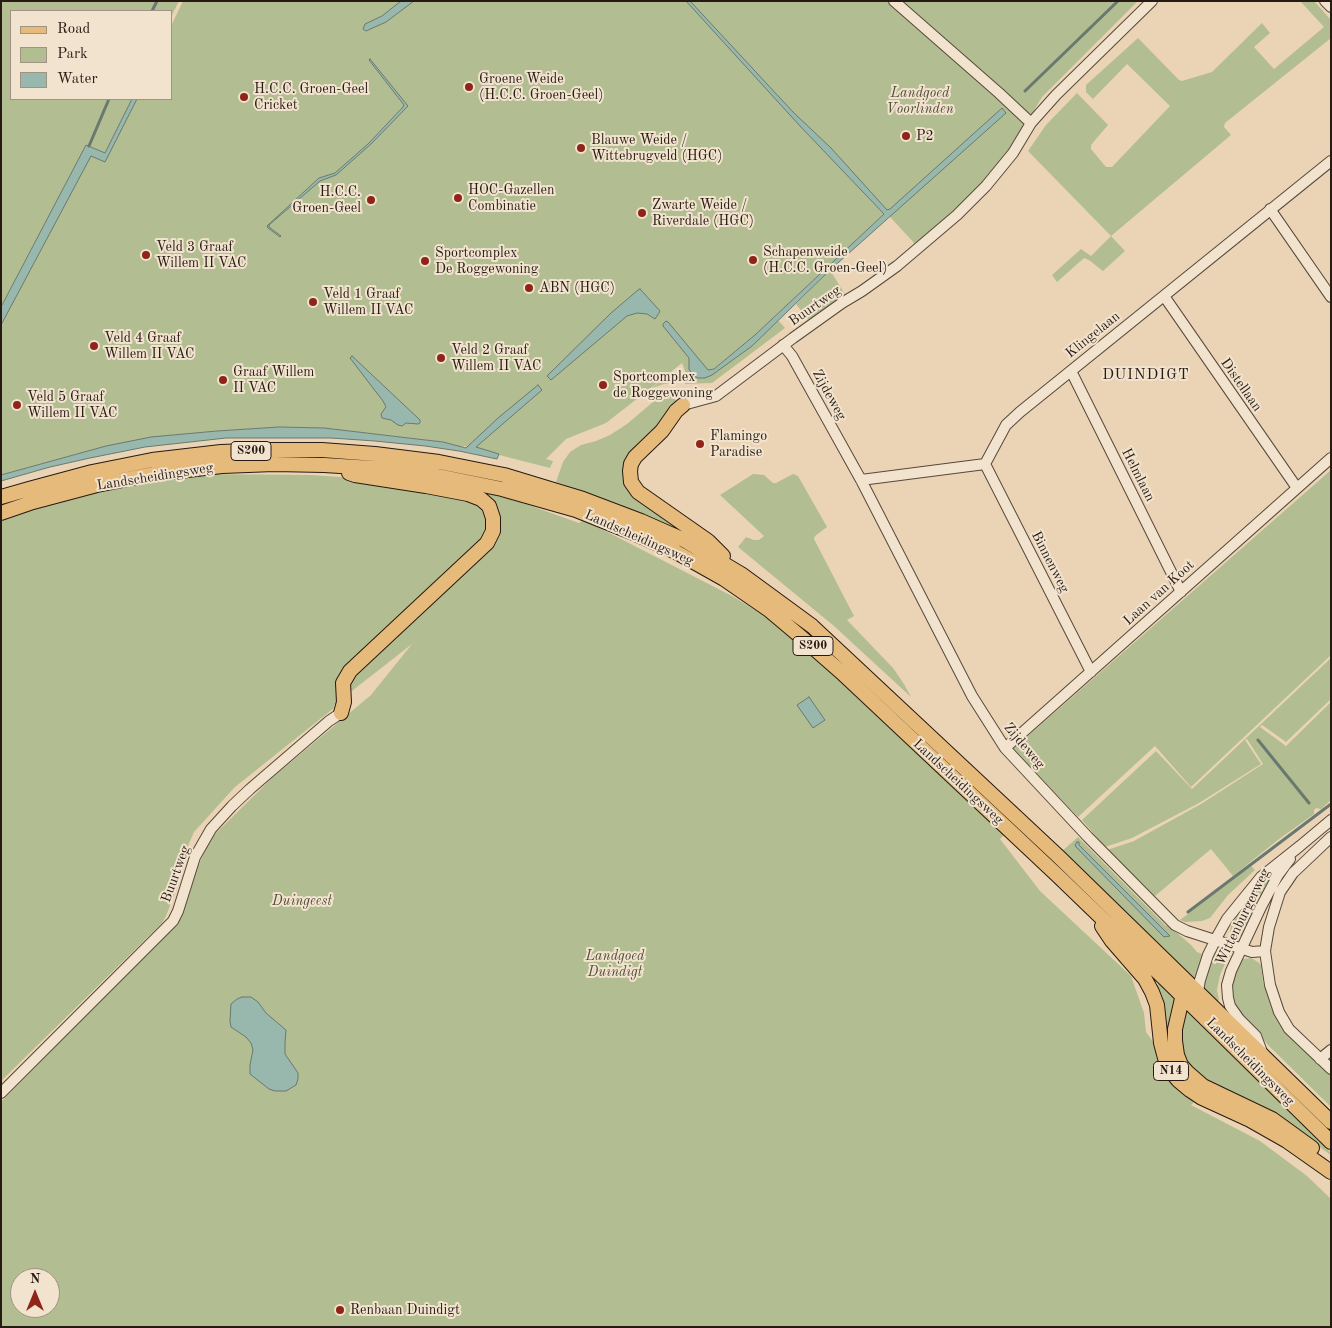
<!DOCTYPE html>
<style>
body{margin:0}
#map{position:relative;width:1332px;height:1328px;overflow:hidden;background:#ebd4b5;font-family:"Old Standard TT",serif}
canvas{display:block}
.frame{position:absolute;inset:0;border:2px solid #261a12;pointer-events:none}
.legend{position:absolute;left:10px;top:10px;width:162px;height:90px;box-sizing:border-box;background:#f2e3cf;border:1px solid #a09383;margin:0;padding:6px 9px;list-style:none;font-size:15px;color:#261a12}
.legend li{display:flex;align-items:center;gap:10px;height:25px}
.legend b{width:25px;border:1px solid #a09383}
.north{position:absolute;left:10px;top:1268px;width:50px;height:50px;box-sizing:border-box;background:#f2e3cf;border:1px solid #a09383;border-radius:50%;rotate:0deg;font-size:14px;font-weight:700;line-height:20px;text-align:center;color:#261a12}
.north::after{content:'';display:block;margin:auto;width:18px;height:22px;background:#8f2418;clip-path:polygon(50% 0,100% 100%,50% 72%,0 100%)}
</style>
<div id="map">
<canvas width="1332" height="1328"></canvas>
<div class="frame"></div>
<ul class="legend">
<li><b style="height:6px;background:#e6ba7a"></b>Road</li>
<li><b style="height:14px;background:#b2be91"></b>Park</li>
<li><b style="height:14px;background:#98b8ae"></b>Water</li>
</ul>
<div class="north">N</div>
</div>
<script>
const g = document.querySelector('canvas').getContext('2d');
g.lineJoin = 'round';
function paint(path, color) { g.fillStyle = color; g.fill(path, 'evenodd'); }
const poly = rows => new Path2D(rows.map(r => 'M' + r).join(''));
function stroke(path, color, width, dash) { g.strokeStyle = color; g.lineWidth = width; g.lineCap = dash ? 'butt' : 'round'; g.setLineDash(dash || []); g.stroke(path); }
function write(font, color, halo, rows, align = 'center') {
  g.font = font + ' "Old Standard TT",serif'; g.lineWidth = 4; g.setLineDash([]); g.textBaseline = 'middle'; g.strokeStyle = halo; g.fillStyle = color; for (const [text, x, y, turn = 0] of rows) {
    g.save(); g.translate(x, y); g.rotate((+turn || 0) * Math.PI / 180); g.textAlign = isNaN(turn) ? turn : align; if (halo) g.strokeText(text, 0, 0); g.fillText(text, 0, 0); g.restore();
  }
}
paint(poly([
 [1,1,179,1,171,17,171,11,11,11,11,99,132,99,105,153,86,145,1,307],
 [183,1,1138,1,1042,97,1024,127,1000,163,973,195,916,245,879,205,877,206,884,214,755,335,714,369,708,370,705,378,752,346,778,320,785,328,712,383,685,384,685,371,682,363,672,371,673,379,672,383,664,384,652,388,665,377,606,423,566,439,546,459,553,461,550,468,464,446,463,447,443,442,324,428,279,427,217,431,163,436,84,452,1,475,1,316,88,149,105,157,134,99,171,99,171,26],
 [1300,1,1314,1,1331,20,1331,38,1225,123,1224,127,1231,135,1111,236,1125,251,1103,271,1089,260,1084,258,1057,282,1052,275,1081,249,1091,256,1111,236,1028,151,1046,125,1077,93,1108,125,1091,145,1091,149,1106,167,1112,167,1170,106,1127,64,1093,99,1086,92,1086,85,1138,38,1179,80,1182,81,1212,72,1262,23,1270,33,1254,47,1274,69,1324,27],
 [830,270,846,296,810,322,796,304],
 [664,393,670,394,678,403,624,476,687,530,687,537,618,504,556,482,563,462,570,452,581,445,596,441,610,435,627,424,660,396,660,394],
 [1331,470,1331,655,1191,787,1155,746,1078,817,1013,749],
 [201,474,311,475,340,477,451,496,462,499,472,504,476,490,523,503,579,523,584,520,734,597,788,631,948,780,969,802,1004,835,1000,839,1040,891,1131,976,1144,1013,1146,1032,1159,1050,1198,1098,1191,1105,1260,1141,1307,1176,1331,1199,1331,1327,1,1327,1,1102,179,921,185,906,194,875,211,838,272,778,371,695,412,644,334,705,334,708,235,787,194,832,169,890,175,892,166,916,162,923,1,1081,1,518,70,498,154,480],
 [20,1278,50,1278,50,1308,20,1308],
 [753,474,764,475,773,483,776,483,793,474,798,476,827,527,815,536,814,539,854,616,847,620,893,668,904,684,911,697,834,626,738,547,746,537,754,540,759,540,764,536,720,495],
 [1331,658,1331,699,1286,742,1262,725,1260,727,1286,746,1331,702,1331,800,1321,809,1316,808,1314,810,1314,814,1279,839,1233,876,1211,849,1155,896,1107,850,1134,841,1201,804,1263,764,1247,739,1245,740,1261,764,1199,803,1132,838,1105,847,1082,820,1156,751,1192,789],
 [1078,837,1166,926,1168,925,1191,945,1197,952,1205,955,1197,981,1062,851],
 [1251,866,1255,870,1228,895,1210,918,1202,921,1185,922,1180,920],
 [1270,873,1274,875,1243,936,1239,936,1230,933,1231,926,1237,916],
 [1218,951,1226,954,1227,959,1220,975,1217,990,1219,1000,1216,1002,1201,987,1212,955],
 [1251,958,1258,962,1261,965,1263,982,1271,1008,1283,1029,1331,1075,1331,1107,1269,1046,1236,1008,1230,990,1239,962,1243,959],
 [1160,982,1176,997,1176,1002,1172,1012,1169,1026,1162,1025,1154,988],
 [1187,1010,1331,1153,1331,1155,1273,1115,1215,1086,1199,1076,1190,1065,1181,1045,1181,1035,1182,1023]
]), '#b2be91');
const water = poly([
 [401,1,414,1,386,22,366,31,363,29,365,24,382,16,401,1],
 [686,1,690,1,793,112,831,148,887,210,890,209,1002,108,1006,113,830,270,752,346,712,375,705,378,698,378,692,375,689,369,689,358,663,326,663,324,666,321,668,322,708,370,714,369,755,335,884,214,800,126,686,1],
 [370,59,408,106,371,144,336,175,320,181,269,225,269,227,281,236,280,237,268,228,267,226,319,178,335,173,369,143,403,107,404,105,369,60,370,59],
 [132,99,137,99,105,162,91,156,1,325,1,307,86,145,105,153,132,99],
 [640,289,660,311,659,313,655,319,647,314,637,313,627,316,551,380,547,376,611,313,638,290,640,289],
 [352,356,420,420,420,423,418,424,406,423,402,426,398,425,391,420,382,418,381,414,386,407,383,401,350,358,352,356],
 [538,385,542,390,476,447,499,454,497,459,459,451,425,446,375,441,331,438,226,438,145,447,90,458,50,467,1,481,1,475,106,446,151,437,217,431,279,427,324,428,417,439,443,442,466,448,498,418,538,385],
 [809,697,825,720,813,728,797,705,809,697],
 [1077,842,1079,842,1079,845,1170,936,1164,937,1076,847,1075,845,1077,842],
 [242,997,251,997,258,1002,266,1013,286,1030,285,1043,285,1054,298,1073,298,1079,296,1085,286,1091,275,1091,269,1089,250,1074,250,1065,253,1050,251,1043,246,1037,231,1027,230,1021,231,1004,237,999,242,997]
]);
paint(water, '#98b8ae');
stroke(water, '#6a7970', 1);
stroke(poly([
 [152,11,157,1],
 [1025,91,1118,1],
 [89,146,109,99],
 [1258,740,1309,803],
 [1188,912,1331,804]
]), '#6a7970', 3);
const minor = poly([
 [894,1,999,93,1031,123],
 [1325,1,1331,7],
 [1270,209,1331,297],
 [1164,296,1297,488],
 [783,345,792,356,861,480,972,696,1005,748,1088,837,1175,925,1187,931,1252,952,1265,951],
 [1071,371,1181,592],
 [683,405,716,396,793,338,842,303,862,291,897,266,957,215,986,186,1013,153,1031,123,1056,95,1152,1],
 [985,464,1091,672],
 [861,480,985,464,1006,425,1020,412,1331,161],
 [1005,748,1331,458],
 [1331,837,1293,873,1280,892,1269,927,1265,951,1270,985,1279,1012,1289,1029,1331,1069],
 [1197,997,1200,980,1208,955,1218,935,1227,919,1261,877,1300,846,1331,820],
 [1262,1052,1256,1036,1239,1019,1230,1006,1228,998,1227,985,1231,971,1261,907,1278,875,1290,859],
 [1320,1059,1331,1050],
 [1,1093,173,921,178,911,195,857,211,829,232,806,250,789,329,721,341,713]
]);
const major = poly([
 [683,405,676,411,662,431,635,457,631,464,630,471,631,482,638,492,708,541,723,556],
 [1,497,29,489,92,472,152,460,221,452,271,450,322,450,375,454,439,462,504,475,583,499,641,521,684,540,741,574,812,626,1058,856,1331,1122],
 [1,513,33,502,97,485,153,474,222,466,274,464,324,465,373,468,433,475,502,489,576,510,631,532,676,552,724,579,769,610,801,637,841,672,1057,875,1167,981,1331,1142],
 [341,713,344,702,343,683,350,671,487,543,493,531,493,518,489,506,481,499,468,494,426,486,355,475,349,473],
 [1102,926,1112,941,1145,979,1152,992,1157,1005,1161,1043,1165,1058,1170,1070,1178,1080,1190,1090,1202,1098,1250,1120,1287,1141,1331,1172],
 [1184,990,1175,1029,1175,1041,1177,1055,1181,1065,1187,1072,1203,1086,1272,1119,1312,1148]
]);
stroke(minor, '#57483b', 12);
stroke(major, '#261a12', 16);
stroke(minor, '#f2e3cf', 10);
stroke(major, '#e6ba7a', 14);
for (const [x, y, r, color] of [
 [469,87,5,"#8f2418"],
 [244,97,5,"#8f2418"],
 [906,136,5,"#8f2418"],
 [581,148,5,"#8f2418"],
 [458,198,5,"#8f2418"],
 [371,200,5,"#8f2418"],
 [642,213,5,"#8f2418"],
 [146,255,5,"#8f2418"],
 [753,260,5,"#8f2418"],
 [425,261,5,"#8f2418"],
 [529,288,5,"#8f2418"],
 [313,302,5,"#8f2418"],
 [94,346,5,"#8f2418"],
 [441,358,5,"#8f2418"],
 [223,380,5,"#8f2418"],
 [603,385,5,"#8f2418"],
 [17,405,5,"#8f2418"],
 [700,444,5,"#8f2418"],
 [340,1310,5,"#8f2418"]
]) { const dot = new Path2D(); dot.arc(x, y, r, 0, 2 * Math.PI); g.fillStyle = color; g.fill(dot); stroke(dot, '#f2e3cf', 2); }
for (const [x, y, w] of [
 [251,451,40],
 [813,646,40],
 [1171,1071,35]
]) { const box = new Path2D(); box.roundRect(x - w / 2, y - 9.5, w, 19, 4); g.fillStyle = '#f2e3cf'; g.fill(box); stroke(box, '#261a12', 1); }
write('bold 12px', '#261a12', null, [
 ["S200",251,451],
 ["S200",813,646],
 ["N14",1171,1071]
]);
write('14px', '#261a12', '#f2e3cf', [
 ["Groene Weide",479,79],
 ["(H.C.C. Groen-Geel)",479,95],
 ["H.C.C. Groen-Geel",254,89],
 ["Cricket",254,105],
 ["P2",916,136],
 ["Blauwe Weide /",591,140],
 ["Wittebrugveld (HGC)",591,156],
 ["HOC-Gazellen",468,190],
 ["Combinatie",468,206],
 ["H.C.C.",361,192,"right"],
 ["Groen-Geel",361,208,"right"],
 ["Zwarte Weide /",652,205],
 ["Riverdale (HGC)",652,221],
 ["Veld 3 Graaf",156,247],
 ["Willem II VAC",156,263],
 ["Schapenweide",763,252],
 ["(H.C.C. Groen-Geel)",763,268],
 ["Sportcomplex",435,253],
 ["De Roggewoning",435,269],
 ["ABN (HGC)",539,288],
 ["Veld 1 Graaf",323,294],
 ["Willem II VAC",323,310],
 ["Veld 4 Graaf",104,338],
 ["Willem II VAC",104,354],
 ["Veld 2 Graaf",451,350],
 ["Willem II VAC",451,366],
 ["Graaf Willem",233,372],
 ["II VAC",233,388],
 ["Sportcomplex",613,377],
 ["de Roggewoning",613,393],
 ["Veld 5 Graaf",27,397],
 ["Willem II VAC",27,413],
 ["Flamingo",710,436],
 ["Paradise",710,452],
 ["Renbaan Duindigt",350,1310]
], 'left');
write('italic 14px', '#504b38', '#f2e3cf', [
 ["Landgoed",920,93],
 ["Voorlinden",920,109],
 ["Duingeest",302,901],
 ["Landgoed",615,956],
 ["Duindigt",615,972]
]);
write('14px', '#261a12', '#f2e3cf', [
 ["Buurtweg",815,306,-35],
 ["Klingelaan",1093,335,-39],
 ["Distellaan",1241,385,55],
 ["Zijdeweg",829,395,61],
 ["Helmlaan",1138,475,63],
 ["Landscheidingsweg",155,477,-9],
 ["Landscheidingsweg",639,538,24],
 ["Binnenweg",1050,562,63],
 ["Laan van Koot",1159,593,-42],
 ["Zijdeweg",1024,746,50],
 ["Landscheidingsweg",958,782,43],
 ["Buurtweg",176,874,-70],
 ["Wittenburgerweg",1243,917,-64],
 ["Landscheidingsweg",1250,1062,45]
]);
g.letterSpacing = '1px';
write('15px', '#261a12', '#f2e3cf', [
 ["DUINDIGT",1146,375]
]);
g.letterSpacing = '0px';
</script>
